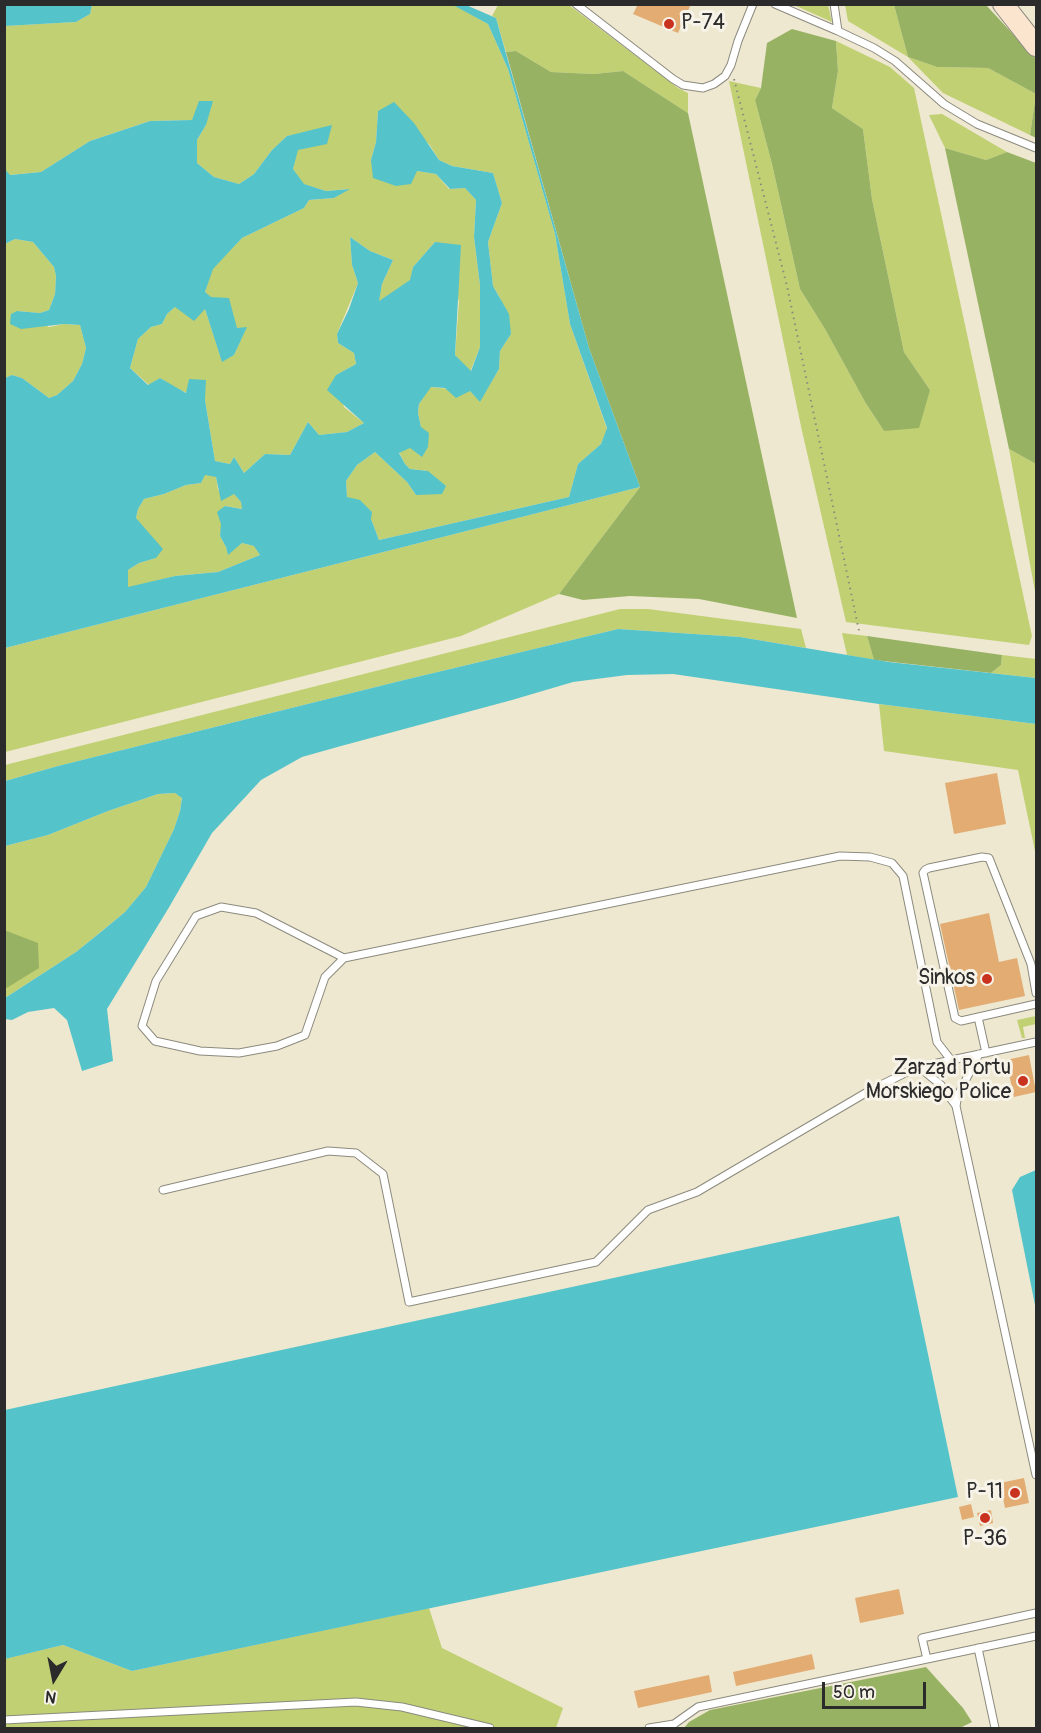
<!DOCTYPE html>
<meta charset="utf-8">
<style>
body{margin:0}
#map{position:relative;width:1041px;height:1733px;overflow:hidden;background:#eee8d0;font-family:Pangolin,sans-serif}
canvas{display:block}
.frame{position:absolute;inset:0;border:6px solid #2b2b2b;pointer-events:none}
.north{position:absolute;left:24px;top:1649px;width:60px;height:60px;-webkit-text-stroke:4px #f7f3e8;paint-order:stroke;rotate:190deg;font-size:16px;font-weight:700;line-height:24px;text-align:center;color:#2b2b2b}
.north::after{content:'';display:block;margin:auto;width:21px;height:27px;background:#2b2b2b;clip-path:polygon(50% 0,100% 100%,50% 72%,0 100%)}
.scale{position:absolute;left:822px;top:1682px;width:104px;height:27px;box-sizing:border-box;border:3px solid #2b2b2b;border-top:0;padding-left:8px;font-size:18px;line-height:21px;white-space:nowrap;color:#2b2b2b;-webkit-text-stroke:4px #f7f3e8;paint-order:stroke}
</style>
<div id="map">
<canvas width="1041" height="1733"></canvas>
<div class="frame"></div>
<div class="north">N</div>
<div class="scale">50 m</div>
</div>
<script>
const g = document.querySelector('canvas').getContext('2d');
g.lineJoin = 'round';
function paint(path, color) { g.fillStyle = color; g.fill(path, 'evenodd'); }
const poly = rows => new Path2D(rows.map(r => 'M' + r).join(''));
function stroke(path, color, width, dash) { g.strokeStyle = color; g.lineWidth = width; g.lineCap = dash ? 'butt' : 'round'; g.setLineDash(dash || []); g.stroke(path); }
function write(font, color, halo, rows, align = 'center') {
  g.font = font + ' Pangolin,sans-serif'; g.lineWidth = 6; g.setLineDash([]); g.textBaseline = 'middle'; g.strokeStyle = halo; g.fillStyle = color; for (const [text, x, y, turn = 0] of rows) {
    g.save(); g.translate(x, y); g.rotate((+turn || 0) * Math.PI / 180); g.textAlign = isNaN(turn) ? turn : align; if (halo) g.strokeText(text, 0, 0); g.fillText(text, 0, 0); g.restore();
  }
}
paint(poly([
 [92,4,453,4,488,24,508,69,555,234,570,324,607,429,601,444,578,464,569,497,379,540,371,519,347,497,346,481,357,465,375,452,407,482,416,495,428,471,410,469,405,464,399,452,410,447,421,427,418,413,419,404,430,387,470,391,480,401,499,369,500,351,511,334,500,298,493,286,488,242,502,203,493,173,452,166,439,160,429,144,378,111,376,142,371,160,417,171,436,174,449,189,465,188,476,200,474,237,480,285,480,347,470,372,455,355,459,301,435,242,413,267,411,280,378,302,382,284,393,260,370,251,350,237,352,265,358,283,337,334,338,343,354,353,356,364,336,375,344,407,364,423,347,432,319,435,308,422,290,455,265,454,244,473,234,457,230,464,215,461,205,400,175,388,160,378,149,385,130,368,138,339,151,327,162,324,167,314,175,307,205,309,222,361,234,355,246,328,237,328,205,292,212,269,242,238,304,208,309,200,334,198,348,189,326,191,303,184,293,169,297,150,327,143,299,134,287,136,272,150,254,174,239,184,214,177,197,163,197,140,206,125,192,120,150,121,90,141,41,172,9,175,4,169,4,26,76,22,90,14],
 [498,5,569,5,678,88,688,93,688,113,623,71,594,74,551,72,516,51,506,52,496,18,492,16],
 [794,5,828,5,832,22],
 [845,5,894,5,908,57,937,67,988,68,1036,94,1030,135,943,93,908,57,848,21],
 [836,41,890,67,914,88,1032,636,1029,645,846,622,802,431,729,81,761,88,755,100,772,164,800,289,825,329,865,402,884,431,930,390,904,352,872,199,863,129,832,108,838,71],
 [942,114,1007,152,986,160,945,148,929,115],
 [15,239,33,242,54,267,56,276,55,294,49,310,40,313,17,311,49,327,64,324,80,325,86,348,82,364,73,381,57,395,49,398,22,378,12,375,5,378,5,244],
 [1009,449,1036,464,1036,597],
 [205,474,216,476,218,490,234,494,241,502,243,509,225,506,220,536,226,547,228,554,242,543,255,546,260,555,218,572,175,576,128,588,128,570,139,563,156,558,136,518,138,509,144,499,164,494,186,485,201,483],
 [640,487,559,594,461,636,5,752,5,648],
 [620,609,648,609,801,629,806,648,740,637,618,629,400,681,58,766,5,781,5,765],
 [842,633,867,636,874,660,847,655],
 [1002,655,1036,659,1036,678,991,673,1001,665],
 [879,704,1036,724,1036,856,1018,770,884,751],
 [175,793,182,797,180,811,174,829,146,887,125,912,76,952,5,998,5,846,48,835,108,811,158,794],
 [1036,1016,1036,1024,1023,1027,1025,1038,1022,1038,1017,1020],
 [429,1608,442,1648,563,1708,556,1728,5,1728,4,1659,63,1645,132,1671]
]), '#c1d072');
paint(poly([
 [894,5,986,5,1036,59,1036,138,1030,135,1036,94,988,68,937,67,908,57],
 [792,29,836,41,838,71,832,108,863,129,872,199,904,352,930,390,919,428,884,431,865,402,825,329,800,289,772,164,755,100,761,88,767,43],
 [516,51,551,72,594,74,623,71,688,113,797,618,699,599,630,596,583,600,559,594,640,487,589,348,506,52],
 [945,148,986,160,1007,152,1036,163,1036,464,1009,449],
 [867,636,1002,655,1001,665,991,673,874,660],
 [4,930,38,943,39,968,5,989],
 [926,1667,963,1708,972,1722,960,1728,684,1728,689,1722,710,1710]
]), '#98b264');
paint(poly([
 [5,4,92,4,92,5,90,14,76,22,5,26],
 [453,5,466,5,496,18,589,348,640,487,5,648,5,378,12,375,22,378,49,398,57,395,73,381,82,364,86,348,80,325,64,324,21,329,10,324,11,314,17,311,40,313,49,310,55,294,56,276,54,267,33,242,15,239,5,244,5,169,10,175,41,172,90,141,150,121,192,120,199,101,213,101,206,125,197,140,197,163,214,177,239,184,254,174,272,150,287,136,332,125,327,144,298,150,293,169,304,184,326,191,350,189,334,198,309,200,304,208,242,238,213,269,205,292,211,297,229,298,237,328,247,327,234,355,222,362,205,309,194,321,175,307,167,314,162,324,151,327,138,339,130,368,148,385,160,378,186,393,189,379,206,380,205,400,215,461,230,464,234,457,244,473,265,454,290,455,308,422,319,435,347,432,364,423,327,390,336,375,356,364,354,353,338,343,337,334,349,309,358,283,352,265,350,237,370,251,393,260,382,284,379,301,410,280,413,267,435,242,461,245,455,355,471,371,480,347,480,285,474,237,476,200,465,188,450,189,436,174,417,171,411,184,396,186,373,178,371,160,376,142,378,111,394,102,414,123,439,160,452,166,493,173,502,203,488,242,493,286,509,314,511,334,500,351,499,369,480,402,470,391,456,398,445,388,431,387,419,404,418,413,421,427,429,433,428,447,422,457,410,448,399,453,405,464,410,469,428,471,446,486,442,494,416,495,407,482,375,452,357,465,346,481,347,497,360,500,372,512,371,519,379,540,569,497,578,464,601,444,607,428,570,324,555,234,508,69,488,24],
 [205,475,216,477,221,501,234,494,241,502,242,509,225,506,217,512,221,524,220,536,226,547,228,555,242,543,254,546,260,555,218,572,175,576,128,587,128,570,139,563,156,558,163,549,136,518,138,509,144,499,164,494,186,485,201,483],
 [618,629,740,637,889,662,1036,678,1036,724,879,704,673,674,627,675,573,682,512,700,341,746,302,757,261,780,212,833,168,909,107,1009,113,1061,82,1071,67,1020,54,1008,28,1012,12,1020,5,1019,5,998,76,952,102,931,125,912,146,887,174,829,180,811,182,798,175,793,158,794,108,811,48,835,5,846,5,781,58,766,400,681],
 [1036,1170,1036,1310,1012,1190,1020,1177],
 [899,1216,958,1497,132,1671,63,1645,5,1659,5,1410]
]), '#55c3ca');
paint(poly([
 [638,4,691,4,678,33,633,14],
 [997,773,1006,824,954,834,945,783],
 [989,913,999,962,1017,958,1025,996,959,1010,940,924],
 [1029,1055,1036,1092,1014,1097,1006,1060],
 [1024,1478,1029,1503,1005,1508,1000,1483],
 [971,1504,974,1517,962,1520,959,1507],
 [991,1510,993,1523,980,1526,977,1513],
 [899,1589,904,1614,860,1623,855,1598],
 [812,1654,815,1669,736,1686,733,1672],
 [709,1675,712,1692,638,1708,634,1691]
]), '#e2ac72');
const service = poly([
 [576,4,673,79,683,85,703,88,714,84,725,76,731,65,738,41,753,4],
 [775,4,838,31,874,48,895,61,944,104,977,124,1036,148],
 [834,4,838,31],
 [344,958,256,913,221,907,196,916,156,981,142,1026,155,1041,200,1051,239,1053,277,1046,305,1035,325,977,344,958,840,856,870,857,892,863,903,876,937,1042,951,1060],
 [1036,993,1031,964,989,858,982,857,929,868,925,870,923,873,924,877,955,1018,961,1021,1036,1004],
 [978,1017,986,1053],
 [979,1054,958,1095,956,1106,1036,1475],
 [919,1067,941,1085,956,1106],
 [163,1190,328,1151,356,1153,383,1174,409,1302,596,1262,648,1210,697,1192,869,1091,903,1074,919,1067,1036,1042],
 [1036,1613,922,1638,927,1659,1036,1636],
 [978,1648,995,1728],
 [4,1720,356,1702,402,1707,490,1728],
 [649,1728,674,1724],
 [672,1728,674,1724,698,1707,927,1659]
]);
const secondary = poly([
 [1003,4,1036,46]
]);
stroke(service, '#8c8a7e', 9);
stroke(secondary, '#8c8a7e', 22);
stroke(poly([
 [734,79,787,286,859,631]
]), '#8c8a7e', 2, [1.5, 4.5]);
stroke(service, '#fff', 7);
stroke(secondary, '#fce5cf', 20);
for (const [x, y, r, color] of [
 [669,24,6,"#c8321e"],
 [987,979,6,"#c8321e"],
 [1023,1081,6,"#c8321e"],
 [1015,1493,6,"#c8321e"],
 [985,1518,6,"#c8321e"]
]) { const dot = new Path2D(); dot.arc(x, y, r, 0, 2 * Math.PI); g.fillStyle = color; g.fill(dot); stroke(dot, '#f7f3e8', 2); }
write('21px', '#2b2b2b', '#f7f3e8', [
 ["P-74",681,24,"left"],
 ["Sinkos",975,979],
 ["Zarząd Portu",1011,1069],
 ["Morskiego Police",1011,1093],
 ["P-11",1003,1493],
 ["P-36",985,1540,"center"]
], 'right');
</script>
